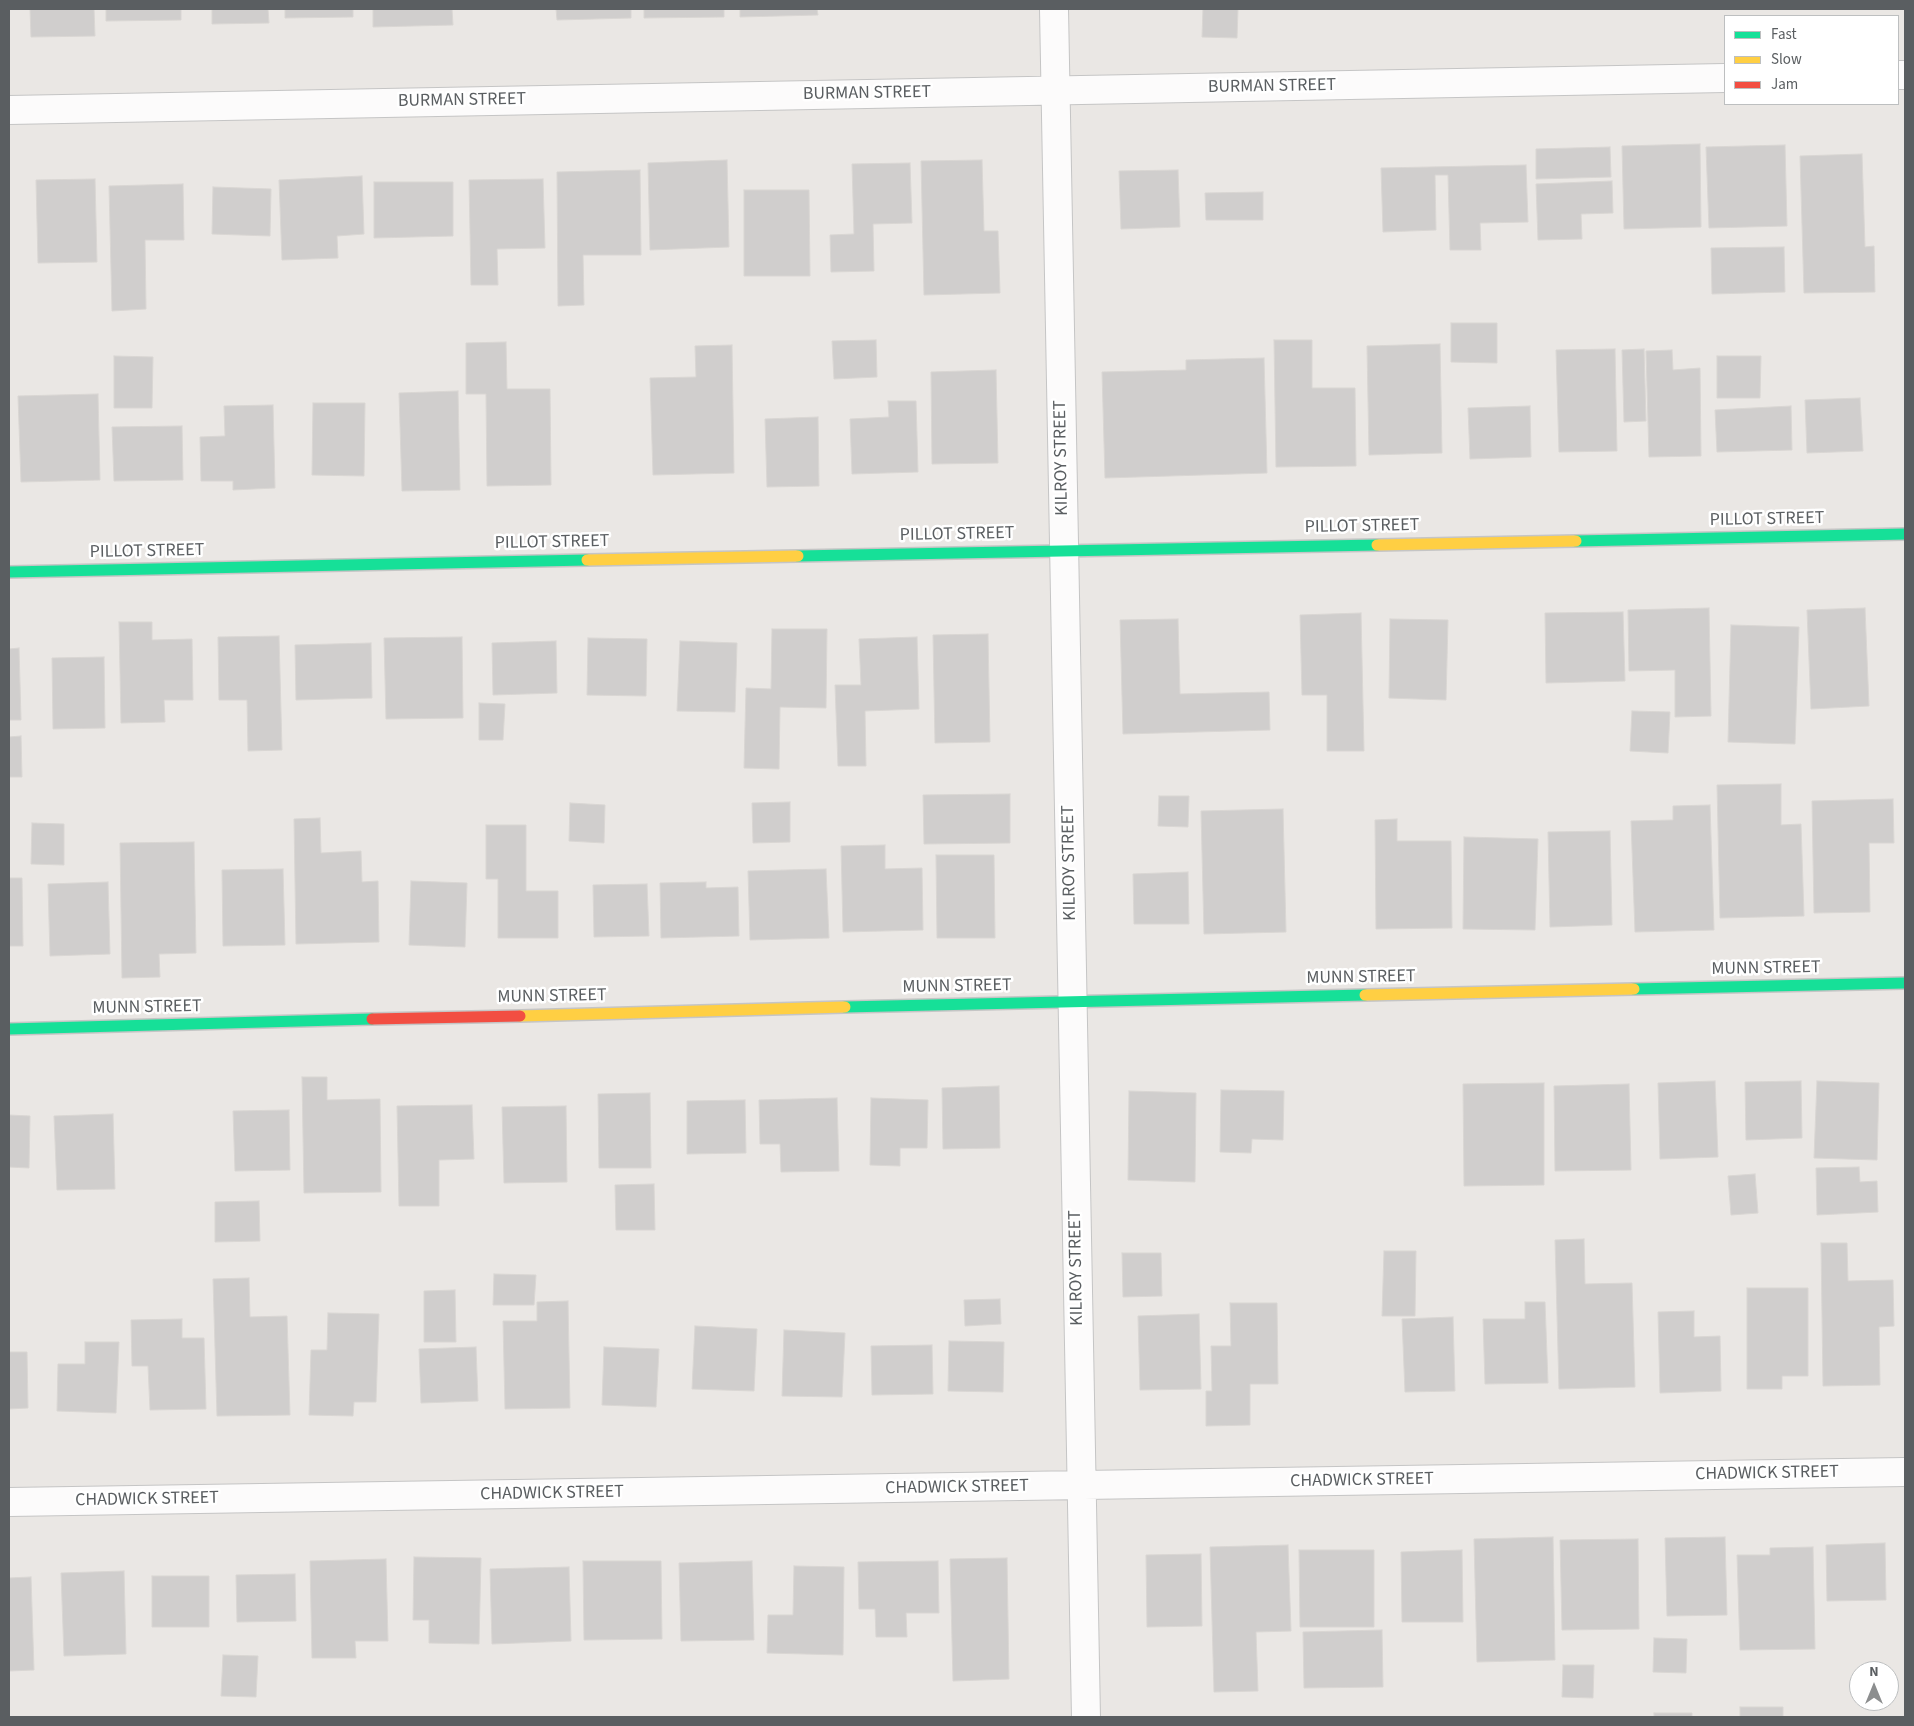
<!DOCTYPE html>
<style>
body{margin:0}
#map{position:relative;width:1914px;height:1726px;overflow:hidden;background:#eae7e4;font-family:"Source Sans 3",sans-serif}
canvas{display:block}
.frame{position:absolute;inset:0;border:10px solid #5a5e61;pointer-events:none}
.legend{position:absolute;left:1724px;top:15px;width:175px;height:90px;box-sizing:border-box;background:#fff;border:1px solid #bdbfc0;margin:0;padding:6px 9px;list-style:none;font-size:15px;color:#5a5e61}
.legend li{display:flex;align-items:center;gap:10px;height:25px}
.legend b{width:25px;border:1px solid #bdbfc0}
.north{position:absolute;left:1849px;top:1661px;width:50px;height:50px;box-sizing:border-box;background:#fff;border:1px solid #bdbfc0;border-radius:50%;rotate:0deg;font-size:14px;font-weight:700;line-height:20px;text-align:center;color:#5a5e61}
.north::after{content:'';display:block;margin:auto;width:18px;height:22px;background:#8c8e8f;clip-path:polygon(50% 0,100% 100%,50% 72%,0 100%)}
</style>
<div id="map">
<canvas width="1914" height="1726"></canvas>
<div class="frame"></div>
<ul class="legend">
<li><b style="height:6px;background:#16e098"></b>Fast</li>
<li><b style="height:6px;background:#ffcf43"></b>Slow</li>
<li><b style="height:6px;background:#f24e42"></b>Jam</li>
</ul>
<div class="north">N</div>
</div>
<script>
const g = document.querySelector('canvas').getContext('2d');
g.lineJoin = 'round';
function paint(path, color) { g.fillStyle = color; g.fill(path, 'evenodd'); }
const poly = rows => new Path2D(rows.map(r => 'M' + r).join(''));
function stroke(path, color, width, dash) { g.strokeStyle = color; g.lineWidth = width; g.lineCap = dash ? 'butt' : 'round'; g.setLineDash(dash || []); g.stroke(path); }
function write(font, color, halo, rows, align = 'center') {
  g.font = font + ' "Source Sans 3",sans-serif'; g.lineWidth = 5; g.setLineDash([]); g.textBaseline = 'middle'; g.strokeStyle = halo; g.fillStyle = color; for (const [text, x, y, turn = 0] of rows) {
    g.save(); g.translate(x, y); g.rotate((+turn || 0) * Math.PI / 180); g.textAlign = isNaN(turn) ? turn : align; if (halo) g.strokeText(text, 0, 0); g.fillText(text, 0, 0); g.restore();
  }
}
const building = poly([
 [30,9,94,9,95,36,31,37,30,9],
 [106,9,181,9,181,20,106,21,106,9],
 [212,9,268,9,269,23,212,24,212,9],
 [285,9,353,9,353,17,285,18,285,9],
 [373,9,452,9,453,25,373,27,373,9],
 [556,9,631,9,631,18,557,20,556,9],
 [644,9,724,9,724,17,644,18,644,9],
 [740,9,817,9,818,15,740,17,740,9],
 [1203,9,1238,9,1237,38,1202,37,1203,9],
 [1700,144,1701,227,1624,229,1622,146,1700,144],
 [1785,145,1787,226,1709,228,1706,147,1785,145],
 [1610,147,1611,177,1536,179,1536,149,1610,147],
 [1862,154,1865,247,1874,246,1875,292,1804,293,1800,156,1862,154],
 [727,160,729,247,650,250,648,163,727,160],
 [982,160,984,231,998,231,1000,293,924,295,921,161,982,160],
 [910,163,912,223,873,224,874,271,831,272,830,235,854,234,852,164,910,163],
 [1526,165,1528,222,1480,223,1481,250,1450,250,1448,175,1435,175,1436,230,1383,232,1381,168,1526,165],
 [640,170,641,255,583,255,584,305,558,306,557,172,640,170],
 [1178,170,1180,227,1121,229,1119,171,1178,170],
 [362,176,364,234,337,236,338,258,282,260,279,180,362,176],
 [95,179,97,262,38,263,36,180,95,179],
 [543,179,545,248,497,249,498,285,471,285,469,180,543,179],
 [1612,181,1613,213,1581,214,1582,239,1538,240,1536,184,1612,181],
 [374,182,453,182,453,236,374,238,374,182],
 [183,184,184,240,145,240,146,309,112,311,109,186,183,184],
 [213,187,271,189,270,236,212,234,213,187],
 [744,190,809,190,810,276,744,276,744,190],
 [1263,192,1263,220,1206,220,1205,193,1263,192],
 [1784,247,1785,292,1712,294,1711,248,1784,247],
 [1451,323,1497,323,1497,363,1451,362,1451,323],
 [876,340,877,377,834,379,832,341,876,340],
 [1274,340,1312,340,1312,388,1355,388,1356,466,1276,467,1274,340],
 [506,342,507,389,550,389,551,485,487,486,486,394,466,394,466,343,506,342],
 [1440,344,1442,453,1369,455,1367,346,1440,344],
 [732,345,734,473,653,475,650,378,696,377,695,346,732,345],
 [1615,349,1617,451,1559,452,1556,350,1615,349],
 [1644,349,1646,421,1624,422,1622,350,1644,349],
 [1672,350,1673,370,1700,368,1701,456,1649,457,1646,351,1672,350],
 [114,356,153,357,152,408,114,408,114,356],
 [1717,356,1761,356,1760,398,1717,398,1717,356],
 [1264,358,1267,473,1105,478,1102,372,1186,370,1186,360,1264,358],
 [996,370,998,463,932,464,931,372,996,370],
 [458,391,460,490,402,491,399,393,458,391],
 [98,394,100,480,21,482,18,396,98,394],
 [1860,398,1863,451,1807,453,1805,400,1860,398],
 [888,401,916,401,918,472,852,474,850,419,889,417,888,401],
 [313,403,365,403,364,476,312,475,313,403],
 [273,405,275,488,233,490,233,481,201,481,200,437,225,436,224,406,273,405],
 [1530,406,1531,457,1470,459,1468,408,1530,406],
 [1791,406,1792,450,1717,452,1715,410,1791,406],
 [818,417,819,486,767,487,765,419,818,417],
 [182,426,183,480,114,481,112,427,182,426],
 [1709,608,1711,716,1675,717,1675,670,1629,671,1628,610,1709,608],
 [1865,608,1869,706,1811,709,1807,610,1865,608],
 [1623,612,1625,681,1546,683,1545,613,1623,612],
 [1361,613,1364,751,1327,751,1327,695,1302,695,1300,615,1361,613],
 [1178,619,1180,694,1269,692,1270,730,1123,734,1120,620,1178,619],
 [1390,619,1448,620,1446,700,1389,698,1390,619],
 [119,622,152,622,152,640,192,639,193,700,164,700,165,722,121,723,119,622],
 [1731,625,1799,627,1795,744,1728,742,1731,625],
 [772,629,827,629,826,708,780,707,779,769,744,768,746,688,771,689,772,629],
 [988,634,990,742,935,743,933,635,988,634],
 [279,636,282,750,248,751,247,700,219,700,218,637,279,636],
 [462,637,463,718,386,719,384,638,462,637],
 [917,637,919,709,865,711,866,766,838,766,835,685,861,685,859,639,917,637],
 [588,638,647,639,646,696,587,695,588,638],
 [556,641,557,693,493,695,492,643,556,641],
 [680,641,737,643,735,712,677,711,680,641],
 [371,643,372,698,296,700,295,645,371,643],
 [19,648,21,720,9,720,9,649,19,648],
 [104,657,105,728,53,729,52,658,104,657],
 [479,703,505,704,503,740,479,740,479,703],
 [1632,711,1670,712,1668,753,1630,751,1632,711],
 [21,736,22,777,9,777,9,737,21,736],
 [1781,784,1781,825,1801,824,1804,916,1720,918,1717,785,1781,784],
 [1010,794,1010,843,924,844,923,795,1010,794],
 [1159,796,1189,796,1188,827,1158,826,1159,796],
 [1893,799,1894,843,1869,843,1870,912,1814,913,1812,801,1893,799],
 [790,802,790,842,753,843,752,803,790,802],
 [570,803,605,805,604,843,569,841,570,803],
 [1710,805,1714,930,1635,932,1631,821,1673,820,1673,806,1710,805],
 [1283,809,1286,932,1204,934,1201,811,1283,809],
 [320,818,321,853,361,851,362,882,378,881,379,942,296,944,294,819,320,818],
 [1397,819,1397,841,1451,841,1452,928,1376,929,1375,820,1397,819],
 [32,823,64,824,64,865,31,864,32,823],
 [486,825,526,825,526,891,558,891,558,938,498,938,498,879,486,879,486,825],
 [1610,831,1612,925,1550,927,1548,832,1610,831],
 [1464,837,1538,839,1535,930,1463,929,1464,837],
 [194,842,196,953,159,954,160,977,122,978,120,843,194,842],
 [885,845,885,869,922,868,923,930,843,932,841,846,885,845],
 [936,855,994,855,995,938,937,938,936,855],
 [283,869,285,945,223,946,222,870,283,869],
 [826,869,829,938,750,940,748,871,826,869],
 [1188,872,1189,924,1134,924,1133,874,1188,872],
 [9,878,22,878,23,946,9,946,9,878],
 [411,881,467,883,465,947,409,945,411,881],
 [108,882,110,954,50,956,48,884,108,882],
 [706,882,706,888,738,887,739,936,661,938,660,883,706,882],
 [647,884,649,936,594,937,593,885,647,884],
 [302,1077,327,1077,327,1100,380,1099,381,1192,304,1193,302,1077],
 [1715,1081,1718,1157,1660,1159,1658,1083,1715,1081],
 [1801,1081,1802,1138,1746,1140,1745,1082,1801,1081],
 [1817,1081,1879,1083,1877,1160,1814,1158,1817,1081],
 [1544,1083,1544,1185,1464,1186,1463,1084,1544,1083],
 [1629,1084,1631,1170,1555,1171,1554,1086,1629,1084],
 [999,1086,1000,1148,943,1149,942,1088,999,1086],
 [1221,1090,1284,1091,1283,1140,1252,1139,1251,1153,1220,1152,1221,1090],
 [1129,1091,1196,1093,1195,1182,1128,1180,1129,1091],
 [650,1093,651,1168,599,1168,598,1094,650,1093],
 [837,1098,839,1171,781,1172,780,1144,760,1144,759,1100,837,1098],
 [871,1098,928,1100,927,1148,900,1148,900,1166,870,1165,871,1098],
 [745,1100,746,1153,687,1154,687,1101,745,1100],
 [472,1105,474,1159,439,1160,439,1206,399,1206,397,1106,472,1105],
 [566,1106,567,1182,504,1183,502,1107,566,1106],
 [289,1110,290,1170,235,1171,233,1111,289,1110],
 [113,1114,115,1189,57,1190,54,1116,113,1114],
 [9,1115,30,1116,29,1168,9,1167,9,1115],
 [1859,1167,1860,1182,1877,1181,1878,1212,1817,1215,1816,1168,1859,1167],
 [1755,1174,1758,1213,1731,1215,1728,1176,1755,1174],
 [654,1184,655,1230,616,1230,615,1185,654,1184],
 [259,1201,260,1241,215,1242,215,1202,259,1201],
 [1584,1239,1585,1284,1632,1283,1635,1387,1559,1389,1555,1240,1584,1239],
 [1821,1243,1847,1243,1848,1281,1893,1280,1894,1326,1879,1327,1880,1385,1823,1386,1821,1243],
 [1384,1251,1416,1251,1415,1316,1382,1316,1384,1251],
 [1122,1253,1161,1253,1162,1296,1123,1297,1122,1253],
 [494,1274,536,1275,534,1305,493,1305,494,1274],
 [249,1278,250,1317,287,1316,290,1415,217,1416,213,1279,249,1278],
 [1747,1288,1808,1288,1808,1376,1782,1376,1782,1389,1747,1389,1747,1288],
 [455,1290,456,1342,424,1342,424,1291,455,1290],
 [1000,1299,1001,1324,965,1326,964,1300,1000,1299],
 [568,1301,570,1408,505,1409,503,1321,537,1321,537,1302,568,1301],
 [1525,1302,1545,1302,1548,1383,1485,1384,1483,1319,1525,1319,1525,1302],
 [1230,1303,1277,1303,1278,1384,1250,1384,1250,1425,1206,1426,1206,1391,1212,1391,1211,1346,1231,1346,1230,1303],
 [1694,1311,1694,1337,1720,1336,1721,1391,1660,1393,1658,1312,1694,1311],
 [328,1313,379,1314,376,1402,354,1402,353,1416,309,1415,311,1350,327,1350,328,1313],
 [1199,1314,1201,1389,1140,1390,1138,1316,1199,1314],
 [1453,1317,1455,1391,1405,1392,1402,1319,1453,1317],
 [182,1319,182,1338,204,1338,206,1409,150,1410,148,1366,132,1366,131,1320,182,1319],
 [695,1326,757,1329,754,1391,692,1389,695,1326],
 [784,1330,845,1333,842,1397,782,1396,784,1330],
 [949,1341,1004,1342,1003,1392,948,1391,949,1341],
 [85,1342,119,1342,116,1413,57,1411,58,1364,85,1364,85,1342],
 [932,1345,933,1394,872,1395,871,1346,932,1345],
 [476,1347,478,1401,421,1403,419,1349,476,1347],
 [604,1347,659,1349,656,1407,602,1405,604,1347],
 [9,1352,27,1352,28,1408,9,1409,9,1352],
 [1553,1537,1555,1660,1477,1662,1474,1539,1553,1537],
 [1725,1537,1727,1615,1667,1616,1665,1538,1725,1537],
 [1638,1539,1639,1629,1562,1630,1560,1540,1638,1539],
 [1885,1543,1886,1600,1827,1601,1826,1545,1885,1543],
 [1288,1545,1291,1631,1256,1632,1258,1691,1214,1692,1210,1547,1288,1545],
 [1813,1547,1815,1649,1740,1650,1737,1555,1770,1555,1770,1548,1813,1547],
 [1299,1550,1374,1550,1374,1627,1300,1627,1299,1550],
 [1462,1550,1463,1622,1402,1622,1401,1552,1462,1550],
 [1201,1554,1202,1626,1147,1627,1146,1555,1201,1554],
 [414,1557,481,1558,479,1644,429,1643,429,1620,413,1620,414,1557],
 [1007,1558,1009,1679,953,1681,950,1559,1007,1558],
 [386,1559,388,1641,355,1641,356,1658,312,1658,310,1561,386,1559],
 [583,1561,661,1561,662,1639,584,1640,583,1561],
 [752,1561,754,1640,681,1641,679,1563,752,1561],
 [938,1561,939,1613,906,1613,907,1637,876,1637,875,1609,859,1609,858,1562,938,1561],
 [794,1566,844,1567,843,1655,767,1653,768,1615,793,1615,794,1566],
 [569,1567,571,1641,492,1644,490,1569,569,1567],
 [124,1571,126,1654,64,1656,61,1573,124,1571],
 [295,1574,296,1621,237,1622,236,1575,295,1574],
 [152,1576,209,1576,209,1627,152,1627,152,1576],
 [31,1577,34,1670,9,1671,9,1578,31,1577],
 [1382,1630,1383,1687,1304,1688,1303,1632,1382,1630],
 [1654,1638,1687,1639,1686,1673,1653,1672,1654,1638],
 [223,1655,258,1656,256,1697,221,1696,223,1655],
 [1563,1665,1594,1665,1593,1698,1562,1697,1563,1665],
 [1740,1707,1783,1707,1783,1717,1740,1717,1740,1707],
 [1654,1713,1692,1713,1692,1717,1654,1717,1654,1713]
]);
paint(building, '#d0cecd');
stroke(building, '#d9d6d3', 1);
const street = poly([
 [1054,9,1086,1717],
 [1898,75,1905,75],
 [9,110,1725,78],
 [9,1502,1905,1472]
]);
const fast = poly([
 [1576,541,1905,534],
 [798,556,1377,545],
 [9,572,587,560],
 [1634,989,1905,983],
 [845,1007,1365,995],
 [9,1029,372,1019]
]);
const slow = poly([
 [1377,545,1576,541],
 [587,560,798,556],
 [1365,995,1634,989],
 [520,1016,845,1007]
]);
const jam = poly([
 [372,1019,520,1016]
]);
stroke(street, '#c5c5c5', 30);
stroke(fast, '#c5c5c5', 14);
stroke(slow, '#c5c5c5', 14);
stroke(jam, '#c5c5c5', 14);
stroke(street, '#fcfbfb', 28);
stroke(fast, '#16e098', 11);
stroke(slow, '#ffcf43', 11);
stroke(jam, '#f24e42', 11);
write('18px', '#5a5e61', '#fff', [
 ["BURMAN STREET",1272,87,-1],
 ["BURMAN STREET",867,94,-1],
 ["BURMAN STREET",462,101,-1],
 ["KILROY STREET",1062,458,-91],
 ["PILLOT STREET",1767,520,-1],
 ["PILLOT STREET",1362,527,-1],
 ["PILLOT STREET",957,535,-1],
 ["PILLOT STREET",552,543,-1],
 ["PILLOT STREET",147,552,-1],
 ["KILROY STREET",1070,863,-91],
 ["MUNN STREET",1766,969,-1],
 ["MUNN STREET",1361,978,-1],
 ["MUNN STREET",957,987,-1],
 ["MUNN STREET",552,997,-1],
 ["MUNN STREET",147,1008,-1],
 ["KILROY STREET",1077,1268,-91],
 ["CHADWICK STREET",1767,1474,-1],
 ["CHADWICK STREET",1362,1481,-1],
 ["CHADWICK STREET",957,1488,-1],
 ["CHADWICK STREET",552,1494,-1],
 ["CHADWICK STREET",147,1500,-1]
]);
</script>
